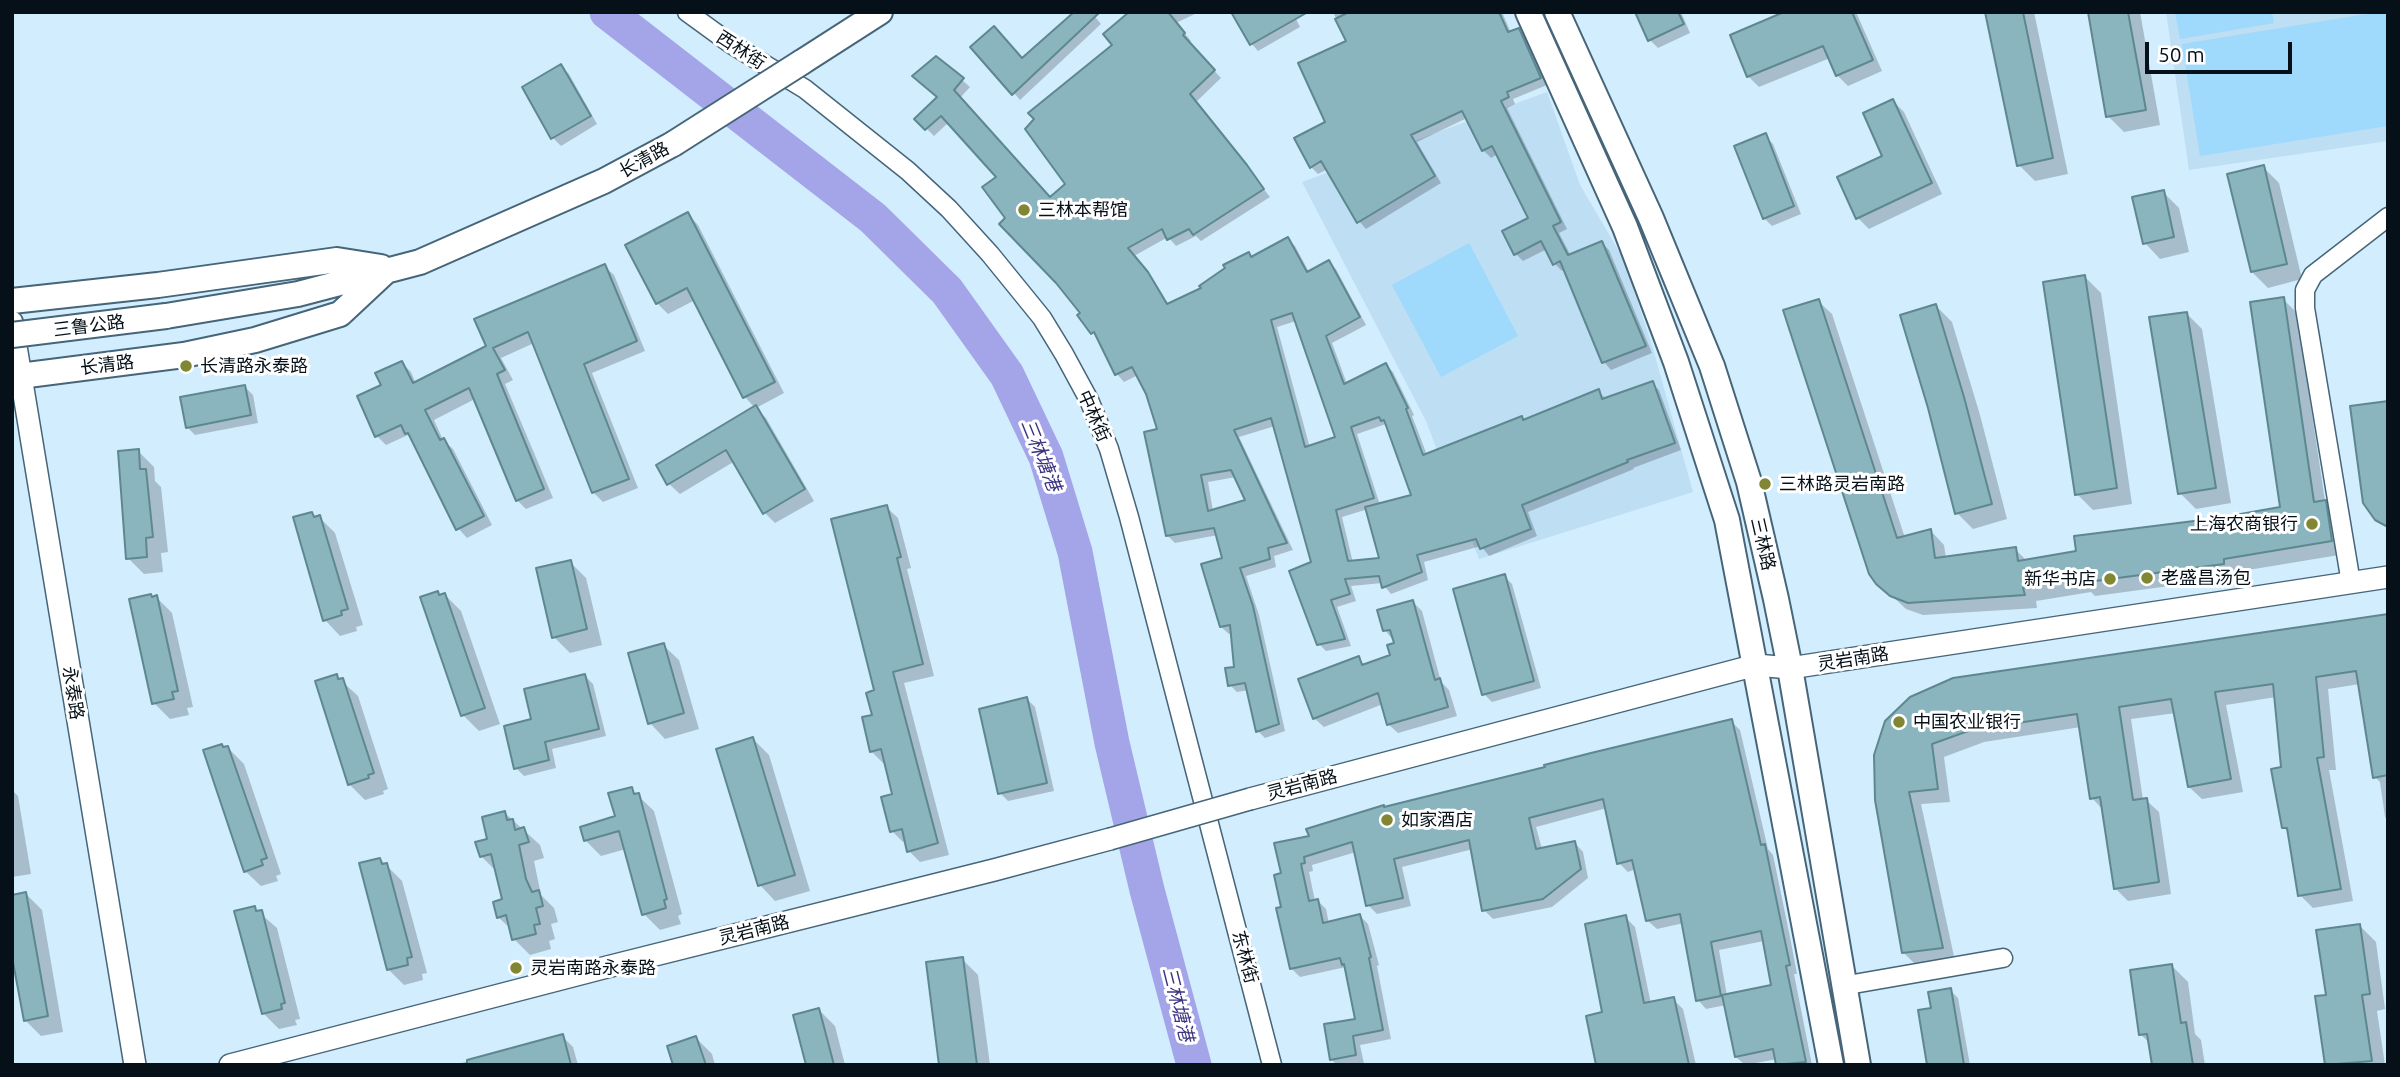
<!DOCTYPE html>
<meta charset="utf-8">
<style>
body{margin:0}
#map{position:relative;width:2400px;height:1077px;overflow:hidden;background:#d1edfe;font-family:Ubuntu,sans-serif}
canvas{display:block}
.frame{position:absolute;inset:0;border:14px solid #051018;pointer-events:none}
.scale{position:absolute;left:2145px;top:42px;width:147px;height:32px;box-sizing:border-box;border:4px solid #051018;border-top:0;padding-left:9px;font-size:21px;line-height:24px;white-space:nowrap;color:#051018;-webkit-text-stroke:5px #fff;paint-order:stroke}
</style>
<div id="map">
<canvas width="2400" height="1077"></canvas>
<div class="frame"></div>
<div class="scale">50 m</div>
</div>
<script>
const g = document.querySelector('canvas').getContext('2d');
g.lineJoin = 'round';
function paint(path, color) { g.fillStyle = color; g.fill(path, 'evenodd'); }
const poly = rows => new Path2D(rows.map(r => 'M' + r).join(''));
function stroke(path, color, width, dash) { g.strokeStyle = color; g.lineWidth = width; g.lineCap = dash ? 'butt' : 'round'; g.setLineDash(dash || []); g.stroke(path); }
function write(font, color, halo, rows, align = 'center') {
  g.font = font + ' Ubuntu,"Noto Sans SC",sans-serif'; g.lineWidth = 6; g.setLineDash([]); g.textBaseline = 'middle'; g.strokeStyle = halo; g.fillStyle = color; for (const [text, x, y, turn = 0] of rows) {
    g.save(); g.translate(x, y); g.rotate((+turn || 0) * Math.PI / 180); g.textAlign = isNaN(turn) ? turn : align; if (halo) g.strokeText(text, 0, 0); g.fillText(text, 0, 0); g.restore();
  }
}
paint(poly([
 [2166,12,2388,12,2388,141,2189,170],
 [1547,92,1580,185,1624,260,1653,349,1693,492,1479,559,1426,421,1302,182]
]), '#bddef3');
paint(poly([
 [2175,12,2272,12,2274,23,2180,39],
 [2379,12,2388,12,2388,126,2200,156,2182,44],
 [1469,243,1518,336,1441,377,1392,285]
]), '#9fd9fb');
paint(poly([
 [1091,12,1101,24,1020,100,1014,93,1022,60],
 [1133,12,1199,12,1176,23,1191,41,1189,43,1221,78,1196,102,1270,197,1201,241,1196,236,1176,246,1168,237,1134,256,1155,282,1169,305,1204,289,1248,254,1253,258,1288,239,1295,246,1309,272,1329,262,1336,269,1366,325,1332,343,1347,384,1386,365,1393,372,1414,415,1412,416,1427,455,1521,418,1524,421,1598,391,1606,399,1652,383,1659,390,1681,450,1633,468,1634,469,1528,512,1537,536,1489,556,1481,546,1424,562,1428,580,1391,594,1382,583,1351,586,1356,601,1337,607,1351,646,1326,651,1319,644,1313,563,1275,426,1239,437,1293,550,1274,556,1276,567,1246,576,1259,615,1285,731,1265,738,1258,731,1249,690,1237,692,1230,685,1236,668,1232,633,1229,634,1221,627,1225,559,1218,535,1175,543,1168,536,1159,431,1148,394,1138,375,1124,382,1117,374,1083,313,1001,224,1008,218,998,177,949,122,934,136,917,119,962,80,970,87,960,98,1051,199,1068,185,1114,45],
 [1296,321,1337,438,1310,448,1277,327],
 [1386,424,1413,496,1380,505,1357,434],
 [1236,477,1247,501,1213,511,1208,482],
 [1368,509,1381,560,1353,563,1342,517],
 [1233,12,1309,12,1296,19,1300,27,1258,51,1251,43],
 [1333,12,1502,12,1511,33,1518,30,1526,37,1547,85,1513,99,1515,104,1507,108,1567,229,1559,233,1571,256,1602,243,1609,250,1652,353,1611,370,1604,362,1565,269,1562,271,1555,264,1547,249,1523,261,1516,254,1530,218,1498,154,1491,158,1483,150,1467,118,1417,142,1441,183,1366,229,1359,221,1328,169,1318,174,1311,167,1327,122,1348,42],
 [1637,12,1681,12,1690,33,1658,48,1650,40],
 [1788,12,1856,12,1882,71,1848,86,1837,75,1830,58,1759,87,1748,76,1732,36],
 [1987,12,2034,12,2068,174,2035,181,2019,165],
 [2089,12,2140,12,2160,125,2124,132,2108,116],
 [561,66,569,74,597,124,561,146,553,138],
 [1893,101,1904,112,1942,194,1869,229,1858,218,1885,156],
 [1765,136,1773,144,1801,214,1772,226,1764,218],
 [2263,167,2279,183,2302,279,2268,288,2252,272],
 [2163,192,2179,208,2189,252,2160,259,2145,243],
 [688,214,698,225,784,393,756,408,766,418,814,501,775,523,765,513,735,461,680,494,669,484,755,408,745,397,695,300,668,314,657,303],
 [604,266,614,275,645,351,592,373,638,488,603,502,593,492,534,343,501,358,513,380,505,384,553,498,526,509,517,500,475,399,434,420,443,440,453,449,492,525,467,538,458,528,412,439,408,435,386,445,377,436,383,386,402,363,411,372,416,384,489,347],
 [2085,277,2101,293,2132,504,2093,510,2077,494],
 [2283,299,2297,313,2325,501,2339,515,2345,554,2236,572,2237,577,2095,596,2091,592,2036,601,2037,608,1923,615,1906,609,1877,582,1818,301,1832,314,1905,538,1931,531,1944,545,1946,558,2015,549,2027,561,2078,552,2218,519,2282,509],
 [1936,306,1952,322,1980,415,2007,519,1973,529,1957,513],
 [2186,313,2202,329,2231,503,2196,509,2180,493],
 [245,387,253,395,258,423,195,435,187,427],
 [138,451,154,467,155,481,161,487,168,552,161,553,163,572,144,574,128,558],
 [886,507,898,518,911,568,907,569,934,676,904,683,949,855,920,862,909,851,907,841,903,842,892,831,895,795,886,762,883,763,871,751],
 [312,514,316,518,319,517,335,533,363,625,356,627,357,631,340,636,325,620],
 [570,562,586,578,602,645,570,653,554,637],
 [1504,576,1512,584,1541,688,1492,702,1484,694],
 [437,593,441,596,445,595,461,611,500,724,479,731,463,715],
 [156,597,172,613,193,707,187,708,189,715,170,719,154,703],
 [1413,602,1422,611,1441,682,1449,690,1457,716,1398,733,1388,724,1383,704,1324,727,1314,718,1358,658,1366,666,1392,656,1396,644,1385,630],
 [2388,616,2388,820,2385,817,2380,782,2375,777,2360,684,2328,689,2336,770,2329,770,2353,901,2313,908,2300,895,2290,834,2284,828,2283,769,2276,697,2226,705,2243,792,2202,799,2189,787,2176,713,2131,719,2143,800,2146,800,2159,812,2171,894,2128,901,2115,888,2104,811,2092,798,2081,727,1984,742,1944,757,1950,802,1921,804,1955,961,1916,965,1903,952,1875,755],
 [663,645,679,660,699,729,665,739,650,723],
 [336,676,358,696,388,789,383,791,384,794,365,800,349,784],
 [585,676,593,684,606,736,552,749,556,768,524,776,516,768,533,721],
 [1027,699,1035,707,1054,791,1008,801,1000,793],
 [1731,721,1740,730,1768,849,1773,855,1790,937,1797,974,1794,974,1812,1065,1778,1065,1777,1059,1745,1065,1736,1057,1726,1005,1706,1009,1698,1000,1684,923,1657,929,1648,921,1636,869,1628,872,1619,863,1607,808,1536,827,1542,849,1575,843,1583,852,1588,878,1552,907,1493,919,1484,910,1473,849,1402,867,1411,906,1377,914,1368,905,1356,852,1312,865,1313,871,1309,872,1315,901,1318,901,1326,909,1329,924,1360,916,1368,924,1379,965,1377,966,1391,1039,1360,1045,1364,1064,1337,1065,1331,1059,1357,1020,1346,967,1300,977,1291,968,1283,908,1283,875,1311,837,1385,809],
 [1764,941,1773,986,1727,996,1719,950],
 [753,739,769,755,810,891,775,901,760,885],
 [228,748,244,764,281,874,276,876,278,881,261,886,245,871,225,749],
 [631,789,654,811,682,914,678,916,681,924,660,930,644,914,626,849,601,856,585,840,617,818],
 [12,790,18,796,31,874,12,877],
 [505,813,540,845,544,858,534,861,541,895,554,908,558,922,551,924,555,939,549,941,551,949,530,955,514,939,512,930,498,917,504,901,497,872,481,856],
 [380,859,402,881,427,973,422,974,423,980,404,985,388,969],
 [26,894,42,910,63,1032,41,1036,25,1020],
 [254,908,277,928,300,1019,295,1020,297,1025,279,1029,263,1013],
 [1625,917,1635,927,1651,1004,1673,999,1683,1009,1696,1065,1598,1065,1604,1014],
 [2360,926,2376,942,2385,1009,2377,1011,2385,1065,2327,1065,2328,996],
 [962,959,978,975,990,1065,941,1065],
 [2172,966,2188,982,2195,1034,2201,1040,2205,1065,2154,1065,2151,1044,2140,1034],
 [1950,990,1958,998,1970,1065,1929,1065,1933,1009],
 [819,1010,835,1026,845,1065,808,1065],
 [562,1036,573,1047,578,1065,454,1065],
 [696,1038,712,1054,715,1065,675,1065]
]), '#0003');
stroke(poly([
 [607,12,873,218,947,291,1007,375,1046,457,1075,552,1112,743,1147,890,1194,1065]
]), '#a4a5e8', 35);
const building = poly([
 [1074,12,1100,12,1012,95,970,47,994,26,1022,58,1074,12],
 [1129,12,1168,12,1185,33,1183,35,1215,70,1190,94,1247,165,1264,189,1193,235,1189,229,1167,240,1162,229,1128,248,1148,272,1167,304,1201,288,1199,286,1225,268,1223,265,1249,252,1251,257,1288,237,1307,272,1329,260,1360,317,1326,336,1344,384,1386,363,1408,408,1406,409,1423,455,1522,416,1523,420,1599,389,1602,399,1653,381,1675,443,1627,460,1628,462,1522,505,1531,529,1480,549,1476,539,1417,555,1422,572,1382,588,1379,576,1345,579,1350,594,1331,600,1345,639,1317,645,1289,571,1311,562,1271,418,1234,430,1287,543,1268,548,1270,559,1240,568,1253,606,1279,724,1256,732,1245,683,1228,686,1225,668,1234,667,1230,625,1220,627,1201,564,1222,558,1214,528,1166,536,1144,432,1157,429,1146,394,1132,367,1115,375,1094,332,1091,334,1077,315,1080,313,1056,283,999,224,1005,218,982,187,996,177,941,116,925,130,914,119,937,97,912,76,936,56,964,78,954,90,1050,197,1065,184,1025,129,1034,119,1028,113,1112,45,1103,34,1129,12],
 [1292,313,1335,437,1305,447,1271,320,1292,313],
 [1379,417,1381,421,1384,420,1411,495,1365,507,1379,558,1348,561,1336,510,1374,498,1351,427,1379,417],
 [1231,470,1245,500,1208,511,1201,475,1231,470],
 [1231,12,1308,12,1250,45,1231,12],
 [1349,12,1499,12,1508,32,1519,28,1541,78,1507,92,1509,97,1501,101,1561,222,1553,226,1568,255,1602,241,1646,346,1602,363,1560,261,1553,265,1541,241,1514,255,1502,231,1528,218,1492,146,1482,151,1462,111,1411,135,1435,176,1357,223,1321,161,1310,168,1294,138,1325,122,1298,63,1346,41,1335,19,1349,12],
 [1635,12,1678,12,1684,24,1648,41,1635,12],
 [1784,12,1852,12,1873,60,1836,76,1823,46,1747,77,1730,35,1784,12],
 [1985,12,2023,12,2053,158,2017,166,1985,12],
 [2088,12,2128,12,2146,110,2106,117,2088,12],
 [561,64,591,116,551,139,522,87,561,64],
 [1893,99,1932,183,1856,219,1837,177,1882,156,1863,113,1893,99],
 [1766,133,1794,206,1763,219,1734,146,1766,133],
 [2264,165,2287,264,2251,272,2227,174,2264,165],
 [2164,190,2174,237,2143,244,2132,197,2164,190],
 [688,212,775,382,743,398,687,288,656,304,625,245,688,212],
 [605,264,637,341,584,364,629,479,592,493,528,332,493,348,505,370,497,374,544,489,516,501,469,388,425,410,440,440,444,438,484,516,456,530,408,433,405,434,401,425,375,437,357,396,381,385,375,373,402,361,413,383,486,346,474,319,605,264],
 [2085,275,2117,488,2075,495,2043,282,2085,275],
 [2284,297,2314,502,2326,500,2332,541,2224,559,2224,564,2080,583,2079,579,2023,588,2025,595,1908,603,1890,596,1876,584,1869,574,1783,310,1819,299,1897,538,1931,529,1935,558,2016,547,2018,561,2076,551,2074,536,2218,518,2280,507,2250,302,2284,297],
 [1936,304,1964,397,1992,504,1955,514,1928,408,1900,315,1936,304],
 [2187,312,2216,488,2178,494,2149,317,2187,312],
 [245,385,251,415,186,428,180,397,245,385],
 [2388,401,2388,527,2375,520,2363,503,2350,406,2388,401],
 [756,405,805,489,763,514,726,450,667,485,656,465,756,405],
 [139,449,140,469,146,469,153,537,146,538,147,557,126,559,118,451,139,449],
 [887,505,901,557,897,558,923,664,893,672,938,843,907,852,902,829,890,832,881,797,892,794,881,749,870,752,862,717,872,715,866,693,874,690,831,519,887,505],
 [312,512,314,517,320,515,348,609,341,611,342,615,323,621,293,517,312,512],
 [571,560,587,629,552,638,536,568,571,560],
 [1505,574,1534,681,1482,695,1453,589,1505,574],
 [438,591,439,595,445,593,485,708,461,716,420,597,438,591],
 [151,594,152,597,157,595,178,691,172,692,174,699,152,704,129,599,151,594],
 [1413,600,1435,680,1440,678,1448,707,1387,725,1378,693,1313,719,1298,679,1359,656,1362,665,1390,655,1387,645,1394,643,1390,630,1383,631,1377,610,1413,600],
 [2388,614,2388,775,2373,778,2356,671,2316,677,2324,757,2317,758,2341,889,2298,896,2287,828,2282,828,2271,769,2281,767,2273,684,2215,692,2231,779,2188,787,2171,699,2119,707,2133,800,2147,798,2159,882,2114,889,2100,797,2090,799,2077,714,1971,730,1932,744,1938,789,1909,792,1943,948,1902,953,1875,800,1874,755,1885,721,1910,697,1953,678,2388,614],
 [664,643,684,713,648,724,628,653,664,643],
 [337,674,338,679,343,678,374,773,368,775,369,778,348,785,315,681,337,674],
 [585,674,599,729,545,742,549,760,514,769,504,726,531,719,524,689,585,674],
 [1027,697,1047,783,998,794,979,709,1027,697],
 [1732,719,1761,845,1765,844,1782,927,1790,965,1786,966,1806,1062,1776,1065,1773,1049,1735,1057,1722,995,1771,985,1761,931,1711,942,1721,996,1696,1001,1680,914,1646,921,1632,860,1617,864,1603,799,1529,818,1536,849,1575,841,1581,869,1543,899,1482,911,1469,840,1394,859,1403,898,1366,906,1352,842,1304,857,1305,863,1301,864,1309,901,1318,899,1323,923,1360,914,1371,957,1369,958,1383,1030,1353,1036,1356,1055,1330,1060,1324,1024,1355,1019,1344,964,1342,965,1340,958,1290,969,1276,908,1281,907,1274,875,1281,873,1274,843,1309,836,1306,829,1384,805,1384,807,1545,767,1544,765,1591,753,1732,719],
 [753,737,795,875,758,886,716,749,753,737],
 [222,744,223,747,228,746,267,858,261,860,263,865,244,872,203,750,222,744],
 [632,787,634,794,639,793,667,899,664,900,666,908,642,915,619,831,584,841,580,827,615,816,608,793,632,787],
 [505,811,507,820,513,819,515,830,524,827,529,842,519,845,526,879,532,892,539,890,543,906,536,908,540,924,534,925,536,934,512,940,506,915,497,918,493,902,502,899,491,854,480,857,475,842,487,839,482,817,505,811],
 [380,858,382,864,387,863,412,957,407,958,408,965,387,970,359,863,380,858],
 [26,892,48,1016,24,1021,12,957,12,895,26,892],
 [255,906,256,911,262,910,285,1003,281,1004,282,1009,262,1014,234,911,255,906],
 [1626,915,1644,1003,1674,997,1689,1065,1596,1065,1586,1016,1602,1012,1585,924,1626,915],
 [2360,924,2370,994,2362,995,2372,1061,2325,1065,2315,996,2326,995,2316,930,2360,924],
 [963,957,977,1065,939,1065,926,962,963,957],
 [2172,964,2181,1023,2186,1022,2193,1065,2152,1065,2147,1034,2139,1035,2130,970,2172,964],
 [1951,988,1964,1065,1927,1065,1918,1010,1931,1008,1928,992,1951,988],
 [819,1008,834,1065,806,1065,793,1015,819,1008],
 [563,1034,571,1065,467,1065,467,1060,563,1034],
 [696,1036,706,1065,673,1065,667,1046,696,1036]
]);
paint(building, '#8ab5be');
stroke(building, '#5e8890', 2);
const minor = poly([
 [687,12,731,44,805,89,908,171,949,209,990,254,1042,318,1064,354,1089,400,1109,449,1129,517,1272,1065],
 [2351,583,2305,308,2305,290,2313,275,2388,217],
 [1842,986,2003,958]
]);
const tertiary = poly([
 [12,322,135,1065],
 [1250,799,1756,665,1790,668,2388,577],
 [230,1065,607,967,994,870,1110,839]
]);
const secondary = poly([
 [1528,12,1625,227,1676,362,1727,520,1831,1065],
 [1557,12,1651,218,1712,366,1749,482,1776,599,1790,668,1858,1065],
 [802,62,880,12],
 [12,301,158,285,337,260,381,267],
 [166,316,298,294,420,262,604,181,673,144],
 [12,377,184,355,255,340,340,314,385,272]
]);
stroke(minor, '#466578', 21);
stroke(tertiary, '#466578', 24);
stroke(secondary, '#466578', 28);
stroke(minor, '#fff', 18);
stroke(tertiary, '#fff', 21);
stroke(secondary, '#fff', 24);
const tertiaryBridge = poly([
 [1110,839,1250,799]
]);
const secondaryBridge = poly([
 [673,144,802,62],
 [12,335,166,316]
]);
stroke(tertiaryBridge, '#466578', 24, []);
stroke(secondaryBridge, '#466578', 28, []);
stroke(tertiaryBridge, '#fff', 21);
stroke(secondaryBridge, '#fff', 24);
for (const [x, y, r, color] of [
 [1024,210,7,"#808631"],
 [186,366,7,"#808631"],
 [1765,484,7,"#808631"],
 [2312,524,7,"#808631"],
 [2147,578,7,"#808631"],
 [2110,579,7,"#808631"],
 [1899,722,7,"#808631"],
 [1387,820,7,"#808631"],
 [516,968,7,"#808631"]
]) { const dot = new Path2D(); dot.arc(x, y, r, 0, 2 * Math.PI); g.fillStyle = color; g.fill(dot); stroke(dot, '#fff', 2.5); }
write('18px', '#051018', '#fff', [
 ["西林街",741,50,33],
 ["长清路",644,160,-29],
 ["三鲁公路",89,326,-7],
 ["长清路",107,365,-7],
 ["中林街",1094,416,66],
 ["三林路",1763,544,77],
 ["灵岩南路",1853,659,-9],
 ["永泰路",73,693,81],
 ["灵岩南路",1302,785,-15],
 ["灵岩南路",754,930,-14],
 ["东林街",1245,957,75]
]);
write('18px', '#051018', '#fff', [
 ["三林本帮馆",1038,210],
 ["长清路永泰路",200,366],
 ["三林路灵岩南路",1779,484],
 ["上海农商银行",2298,524,"right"],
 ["老盛昌汤包",2161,578],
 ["新华书店",2096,579,"right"],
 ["中国农业银行",1913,722],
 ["如家酒店",1401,820],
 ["灵岩南路永泰路",530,968]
], 'left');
write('italic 19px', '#3c3381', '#fff', [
 ["三林塘港",1041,455,68],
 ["三林塘港",1178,1004,76]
]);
</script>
